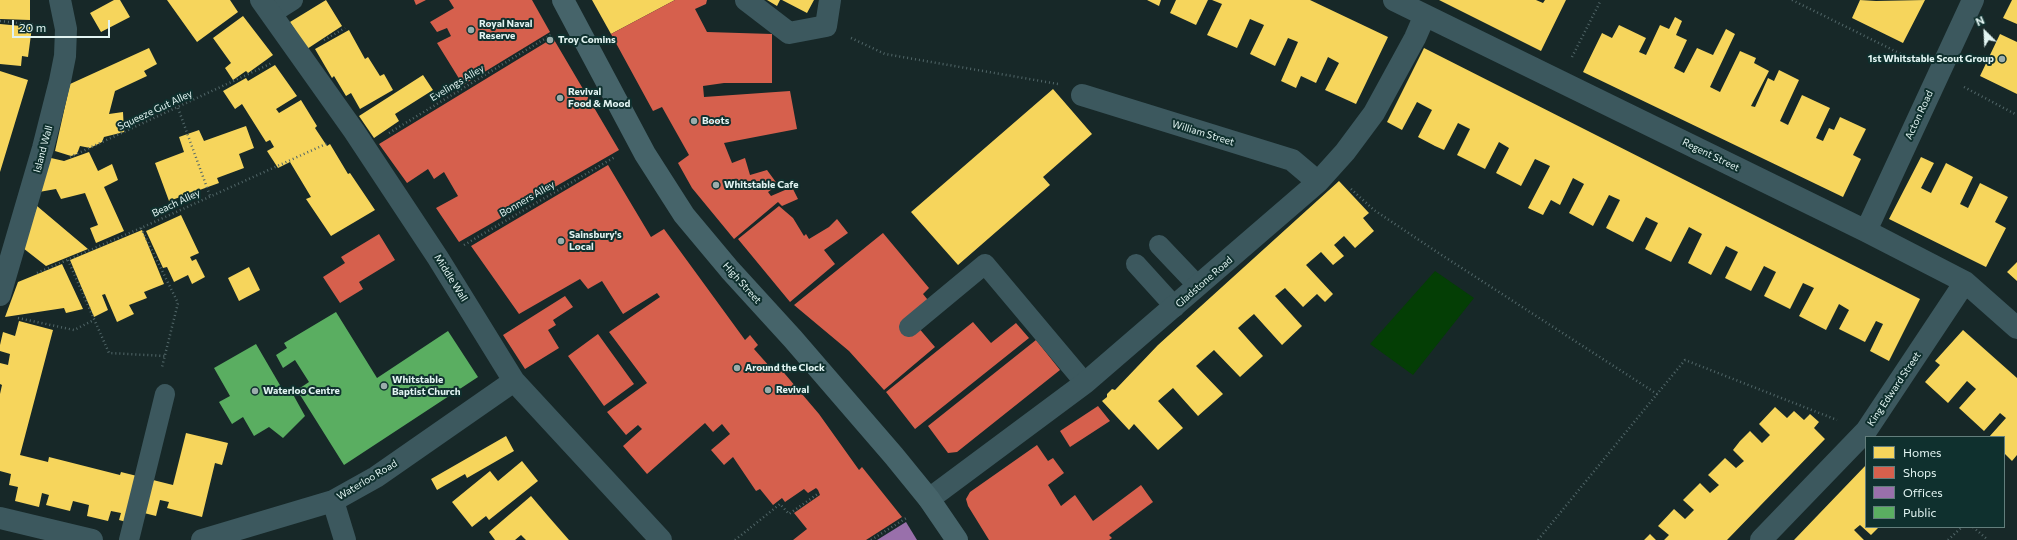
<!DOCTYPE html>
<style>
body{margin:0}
#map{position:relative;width:2017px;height:540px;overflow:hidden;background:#172828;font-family:Commissioner,sans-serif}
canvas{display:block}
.legend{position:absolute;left:1865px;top:436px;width:140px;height:92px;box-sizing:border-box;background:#0f302e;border:1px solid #637e7c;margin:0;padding:5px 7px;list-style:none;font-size:12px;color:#e2f4f2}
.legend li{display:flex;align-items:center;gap:8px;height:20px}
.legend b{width:20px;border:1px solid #637e7c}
.north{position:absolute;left:1965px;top:12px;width:40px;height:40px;-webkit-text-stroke:3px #0f302e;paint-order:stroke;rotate:336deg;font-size:11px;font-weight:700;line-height:16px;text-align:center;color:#e2f4f2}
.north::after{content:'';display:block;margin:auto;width:14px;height:18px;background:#e2f4f2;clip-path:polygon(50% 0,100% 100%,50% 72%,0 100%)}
.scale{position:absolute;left:12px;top:20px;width:98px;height:18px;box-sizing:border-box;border:2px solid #e2f4f2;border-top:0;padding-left:5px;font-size:12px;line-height:14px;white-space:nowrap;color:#e2f4f2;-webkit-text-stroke:3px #0f302e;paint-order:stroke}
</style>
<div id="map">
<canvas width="2017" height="540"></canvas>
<ul class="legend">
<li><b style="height:11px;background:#f6d55c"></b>Homes</li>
<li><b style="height:11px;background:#d6604d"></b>Shops</li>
<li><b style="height:11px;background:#9970ab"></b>Offices</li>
<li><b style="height:11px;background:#5aae61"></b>Public</li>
</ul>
<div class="north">N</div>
<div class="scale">20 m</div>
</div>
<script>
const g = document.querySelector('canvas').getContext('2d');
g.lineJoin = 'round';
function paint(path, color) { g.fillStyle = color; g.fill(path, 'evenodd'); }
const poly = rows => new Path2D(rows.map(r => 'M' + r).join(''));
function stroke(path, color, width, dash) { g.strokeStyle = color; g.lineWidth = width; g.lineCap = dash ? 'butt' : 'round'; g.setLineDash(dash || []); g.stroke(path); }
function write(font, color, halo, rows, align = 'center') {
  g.font = font + ' Commissioner,sans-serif'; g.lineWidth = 4; g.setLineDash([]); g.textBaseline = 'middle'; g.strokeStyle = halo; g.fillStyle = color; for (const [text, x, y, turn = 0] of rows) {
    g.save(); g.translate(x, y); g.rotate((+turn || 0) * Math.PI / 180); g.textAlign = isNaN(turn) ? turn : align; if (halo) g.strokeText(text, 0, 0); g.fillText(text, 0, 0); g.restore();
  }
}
paint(poly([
 [1435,271,1474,298,1413,375,1370,344]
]), '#043e05');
paint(poly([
 [0,0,30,0,30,20,0,19],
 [114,0,120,0,130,17,101,32,90,13],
 [167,0,230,0,238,12,197,42],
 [326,0,342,26,307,49,290,22],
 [592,0,675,0,611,34],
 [767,0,780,0,777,6],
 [782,0,814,0,807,13],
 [1147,0,1161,0,1159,6],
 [1176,0,1208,0,1196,25,1170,13],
 [1212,0,1310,0,1388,37,1356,104,1325,90,1339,63,1328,57,1316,83,1301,76,1296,88,1281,81,1298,42,1288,38,1275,66,1250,54,1264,25,1250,19,1237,48,1207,35,1222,4],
 [1439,0,1536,0,1543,3,1545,0,1566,0,1541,51],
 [1860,0,1876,1,1925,0,1903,43,1852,18],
 [2012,0,2017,0,2017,24,2003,18],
 [243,16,273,55,248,73,246,71,233,80,225,68,231,63,213,38],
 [1675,17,1682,21,1676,35,1687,40,1674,68,1684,73,1697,48,1713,55,1726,29,1735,34,1710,87,1720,92,1740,51,1756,58,1754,63,1769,71,1751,106,1755,107,1768,78,1774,81,1779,70,1799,80,1780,121,1788,125,1802,95,1830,108,1816,138,1823,141,1829,128,1834,130,1840,117,1866,129,1853,155,1861,159,1843,197,1583,72,1602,33,1612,38,1619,25,1646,38,1639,52,1646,55,1660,25,1669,29],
 [0,24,32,27,28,57,22,56,21,66,0,64],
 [349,30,365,59,368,57,380,76,384,74,393,90,360,109,351,93,346,96,334,76,332,78,315,49],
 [2000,34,2017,42,2017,94,1980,76],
 [149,48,157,64,144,71,147,76,115,91,109,114,123,112,124,132,104,137,102,142,90,148,80,146,77,154,71,156,55,151,70,84],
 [1424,48,1920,299,1889,361,1870,351,1883,324,1876,321,1865,342,1839,329,1849,310,1839,304,1826,330,1799,316,1814,288,1803,283,1790,309,1764,296,1776,272,1764,266,1751,291,1725,278,1738,252,1726,246,1711,275,1688,263,1702,234,1689,227,1671,262,1645,249,1658,223,1646,217,1633,242,1606,228,1620,200,1609,195,1593,226,1569,213,1584,184,1573,178,1560,205,1551,200,1543,215,1528,208,1550,166,1535,159,1521,186,1496,173,1509,148,1499,142,1485,169,1457,155,1470,129,1458,123,1444,150,1435,146,1418,137,1432,110,1417,102,1402,130,1387,122],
 [275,65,297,96,276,109,279,113,301,100,317,126,315,128,327,146,330,144,348,174,350,173,375,210,331,236,306,199,311,197,290,162,278,168,267,151,274,147,270,140,266,142,242,104,235,109,223,91,246,78,248,81],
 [0,71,28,80,0,172],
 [423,75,433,90,395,114,399,121,374,138,359,116],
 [1053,89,1092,134,1043,177,1050,185,958,265,911,212],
 [246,126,254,148,239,154,244,168,217,178,219,183,169,201,155,163,184,152,179,137,199,130,204,141],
 [89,152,98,171,112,164,118,180,104,187,124,231,96,243,90,228,98,225,85,193,61,199,56,189,39,192,51,158,64,161],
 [1921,157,1934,163,1921,188,1931,193,1946,163,1973,177,1960,204,1968,208,1980,183,2008,197,1995,222,2006,228,1986,267,1889,219],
 [1339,181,1369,213,1363,218,1374,231,1355,248,1344,236,1334,245,1344,256,1333,265,1321,252,1306,265,1333,294,1325,302,1317,294,1303,307,1285,288,1275,296,1302,326,1282,345,1254,314,1247,320,1238,328,1263,356,1240,377,1214,350,1196,366,1223,394,1198,416,1173,388,1158,401,1183,428,1158,450,1134,424,1129,430,1102,401,1107,397,1107,394,1112,389,1115,390,1158,345],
 [37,206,88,249,46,266,23,248],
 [181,215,199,253,190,257,192,261,196,259,205,277,192,284,188,275,174,282,167,267,163,268,146,231],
 [142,230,164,284,144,292,147,298,129,305,134,314,117,322,105,294,102,295,108,310,94,317,70,260],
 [2017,262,2017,281,2007,272],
 [62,264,83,309,66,313,64,308,5,317,18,282],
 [249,267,260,290,239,301,228,278],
 [19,321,53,330,20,455,48,462,49,457,120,475,121,472,173,485,186,433,228,443,222,465,215,463,202,517,167,508,169,502,160,500,156,516,144,513,141,526,119,520,121,513,111,511,108,521,87,516,89,505,73,501,70,511,46,505,49,495,42,493,39,507,15,501,18,487,9,485,11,474,0,471,0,394,2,385,0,384,0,363,8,365,10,354,0,351,0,345,3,332,15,336],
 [1963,330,2017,378,2017,455,2012,461,2004,453,2004,437,1989,437,2006,418,2000,413,1984,431,1959,408,1976,389,1967,381,1948,403,1925,382,1940,365,1935,361],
 [1775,407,1787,418,1794,411,1804,420,1810,414,1819,422,1814,428,1825,439,1727,540,1664,540,1669,535,1658,526,1674,509,1685,519,1694,510,1683,500,1700,483,1710,493,1719,485,1708,475,1725,458,1736,468,1744,461,1733,450,1740,441,1750,431,1762,443,1770,435,1759,424],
 [506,436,514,451,467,478,465,474,437,490,431,479],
 [522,461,538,481,489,520,486,516,472,527,452,502,490,471,498,481],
 [1866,465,1866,527,1879,527,1871,535,1860,525,1854,530,1864,540,1794,540],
 [531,496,548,516,569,540,526,540,521,535,515,540,495,540,489,532],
 [1650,534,1656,540,1644,540]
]), '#f6d55c');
paint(poly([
 [414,0,426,0,416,5],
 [449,0,532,0,550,32,463,85,437,43,451,36,447,28,437,32,430,22,454,8],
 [675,0,707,0,706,4,695,9,707,32,772,34,772,83,724,83,703,86,704,97,790,91,797,129,724,143,732,163,745,158,750,175,767,170,778,185,768,192,771,196,792,187,798,199,782,206,778,202,734,239,692,188,678,163,689,155,662,107,653,111,611,34],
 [553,38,619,150,459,242,436,208,458,196,444,172,434,179,428,169,407,183,379,144],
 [608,165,651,237,664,229,745,340,750,335,758,345,754,349,770,367,773,370,779,367,819,414,859,470,862,467,902,517,866,540,793,540,807,529,794,513,820,495,818,490,816,488,808,493,804,489,785,502,782,498,773,505,760,489,756,491,733,457,724,465,711,450,730,434,722,424,713,432,705,423,647,474,623,446,642,429,638,425,626,435,607,412,647,383,609,332,660,297,657,293,623,314,602,281,588,289,580,279,519,314,471,246],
 [779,206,793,218,804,236,806,234,809,239,829,227,837,219,848,233,824,250,835,264,790,302,738,239],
 [883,233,929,288,923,294,936,310,917,326,935,347,884,390,849,351,794,305],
 [379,234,395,260,359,282,363,289,340,303,323,277,345,263,341,257],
 [565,296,573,307,553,320,556,325,548,330,559,348,525,369,503,335],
 [973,322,991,343,1016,323,1029,338,915,429,886,392],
 [598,334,634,384,604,406,568,356],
 [1036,340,1060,370,957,452,948,453,928,426],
 [1098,406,1110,421,1070,447,1060,431],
 [1037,445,1048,461,1053,458,1064,473,1048,485,1061,506,1075,495,1093,521,1141,485,1153,502,1109,535,1112,538,1109,540,989,540,968,506,966,499,970,492]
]), '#d6604d');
paint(poly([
 [906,522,917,540,877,540]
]), '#9970ab');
paint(poly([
 [336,312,377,378,448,331,478,377,344,465,297,390,309,382,295,360,283,368,276,355,287,348,284,343],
 [256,344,284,392,290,389,305,416,283,438,269,427,254,436,243,417,232,424,219,402,230,396,214,368]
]), '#5aae61');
stroke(poly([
 [1792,0,1913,60],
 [0,21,36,25],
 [851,38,885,54,1058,84],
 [324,40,345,28],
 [1572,57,1601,0],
 [1964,87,2017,115],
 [178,108,210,196],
 [389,133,551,35],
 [70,157,272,63],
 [1351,189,1374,210,1437,252,1657,394,1685,360,1837,420],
 [141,228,178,303,162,367],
 [464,245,615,157],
 [68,260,109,353,165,356],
 [37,273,141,228,328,143],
 [18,318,74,330,94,320],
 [1973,527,1988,540],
 [735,540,780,504,789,514,819,493],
 [871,540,908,517],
 [1538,540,1657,394],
 [1948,540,1962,527]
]), '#526769', 2.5, [1, 3]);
stroke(poly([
 [271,14,293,0],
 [1159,245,1198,286],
 [1136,264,1175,307],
 [909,327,985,264,1085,383],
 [129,540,165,394]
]), '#3c585e', 20);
stroke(poly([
 [261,0,354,131,438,258,514,381,661,540],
 [746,0,789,33,826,26,830,0],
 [1394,0,1866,231,1965,282,2017,328],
 [1082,95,1292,160,1318,182],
 [1866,231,1973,0],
 [0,295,43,148,60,81,65,56,66,29,60,0],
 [929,499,1085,383,1318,182,1345,152,1374,113,1415,38,1425,15],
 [333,501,345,540],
 [0,518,92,540],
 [202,540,333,501,376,477,514,381],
 [1761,540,1866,431,1965,282]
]), '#3c585e', 22);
stroke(poly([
 [563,0,645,154,684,215,730,270,793,339,894,456,929,499,957,540]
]), '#46646a', 22);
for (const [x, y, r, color] of [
 [471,30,4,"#9badab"],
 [550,40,4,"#9badab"],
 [2002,59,4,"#9badab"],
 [560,98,4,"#9badab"],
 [694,121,4,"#9badab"],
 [716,185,4,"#9badab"],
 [561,241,4,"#9badab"],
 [737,368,4,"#9badab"],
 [384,386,4,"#9badab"],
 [768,390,4,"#9badab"],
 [255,391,4,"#9badab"]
]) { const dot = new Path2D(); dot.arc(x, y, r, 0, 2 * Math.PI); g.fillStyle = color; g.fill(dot); stroke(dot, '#0f302e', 1.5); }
write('bold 10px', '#e2f4f2', '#0f302e', [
 ["Royal Naval",479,24],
 ["Reserve",479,36],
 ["Troy Comins",558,40],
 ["1st Whitstable Scout Group",1994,59,"right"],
 ["Revival",568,92],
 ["Food & Mood",568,104],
 ["Boots",702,121],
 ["Whitstable Cafe",724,185],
 ["Sainsbury's",569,235],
 ["Local",569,247],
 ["Around the Clock",745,368],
 ["Whitstable",392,380],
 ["Baptist Church",392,392],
 ["Revival",776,390],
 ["Waterloo Centre",263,391]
], 'left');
write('10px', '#e2f4f2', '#0f302e', [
 ["Evelings Alley",457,83,-31],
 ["Squeeze Gut Alley",155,110,-25],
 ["Acton Road",1919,115,-65],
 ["William Street",1203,133,17],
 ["Island Wall",43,149,-75],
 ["Regent Street",1711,155,26],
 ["Bonners Alley",527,199,-30],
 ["Beach Alley",176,203,-25],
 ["Middle Wall",451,278,58],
 ["Gladstone Road",1204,282,-41],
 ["High Street",742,283,48],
 ["King Edward Street",1894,389,-56],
 ["Waterloo Road",367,480,-31]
]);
</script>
